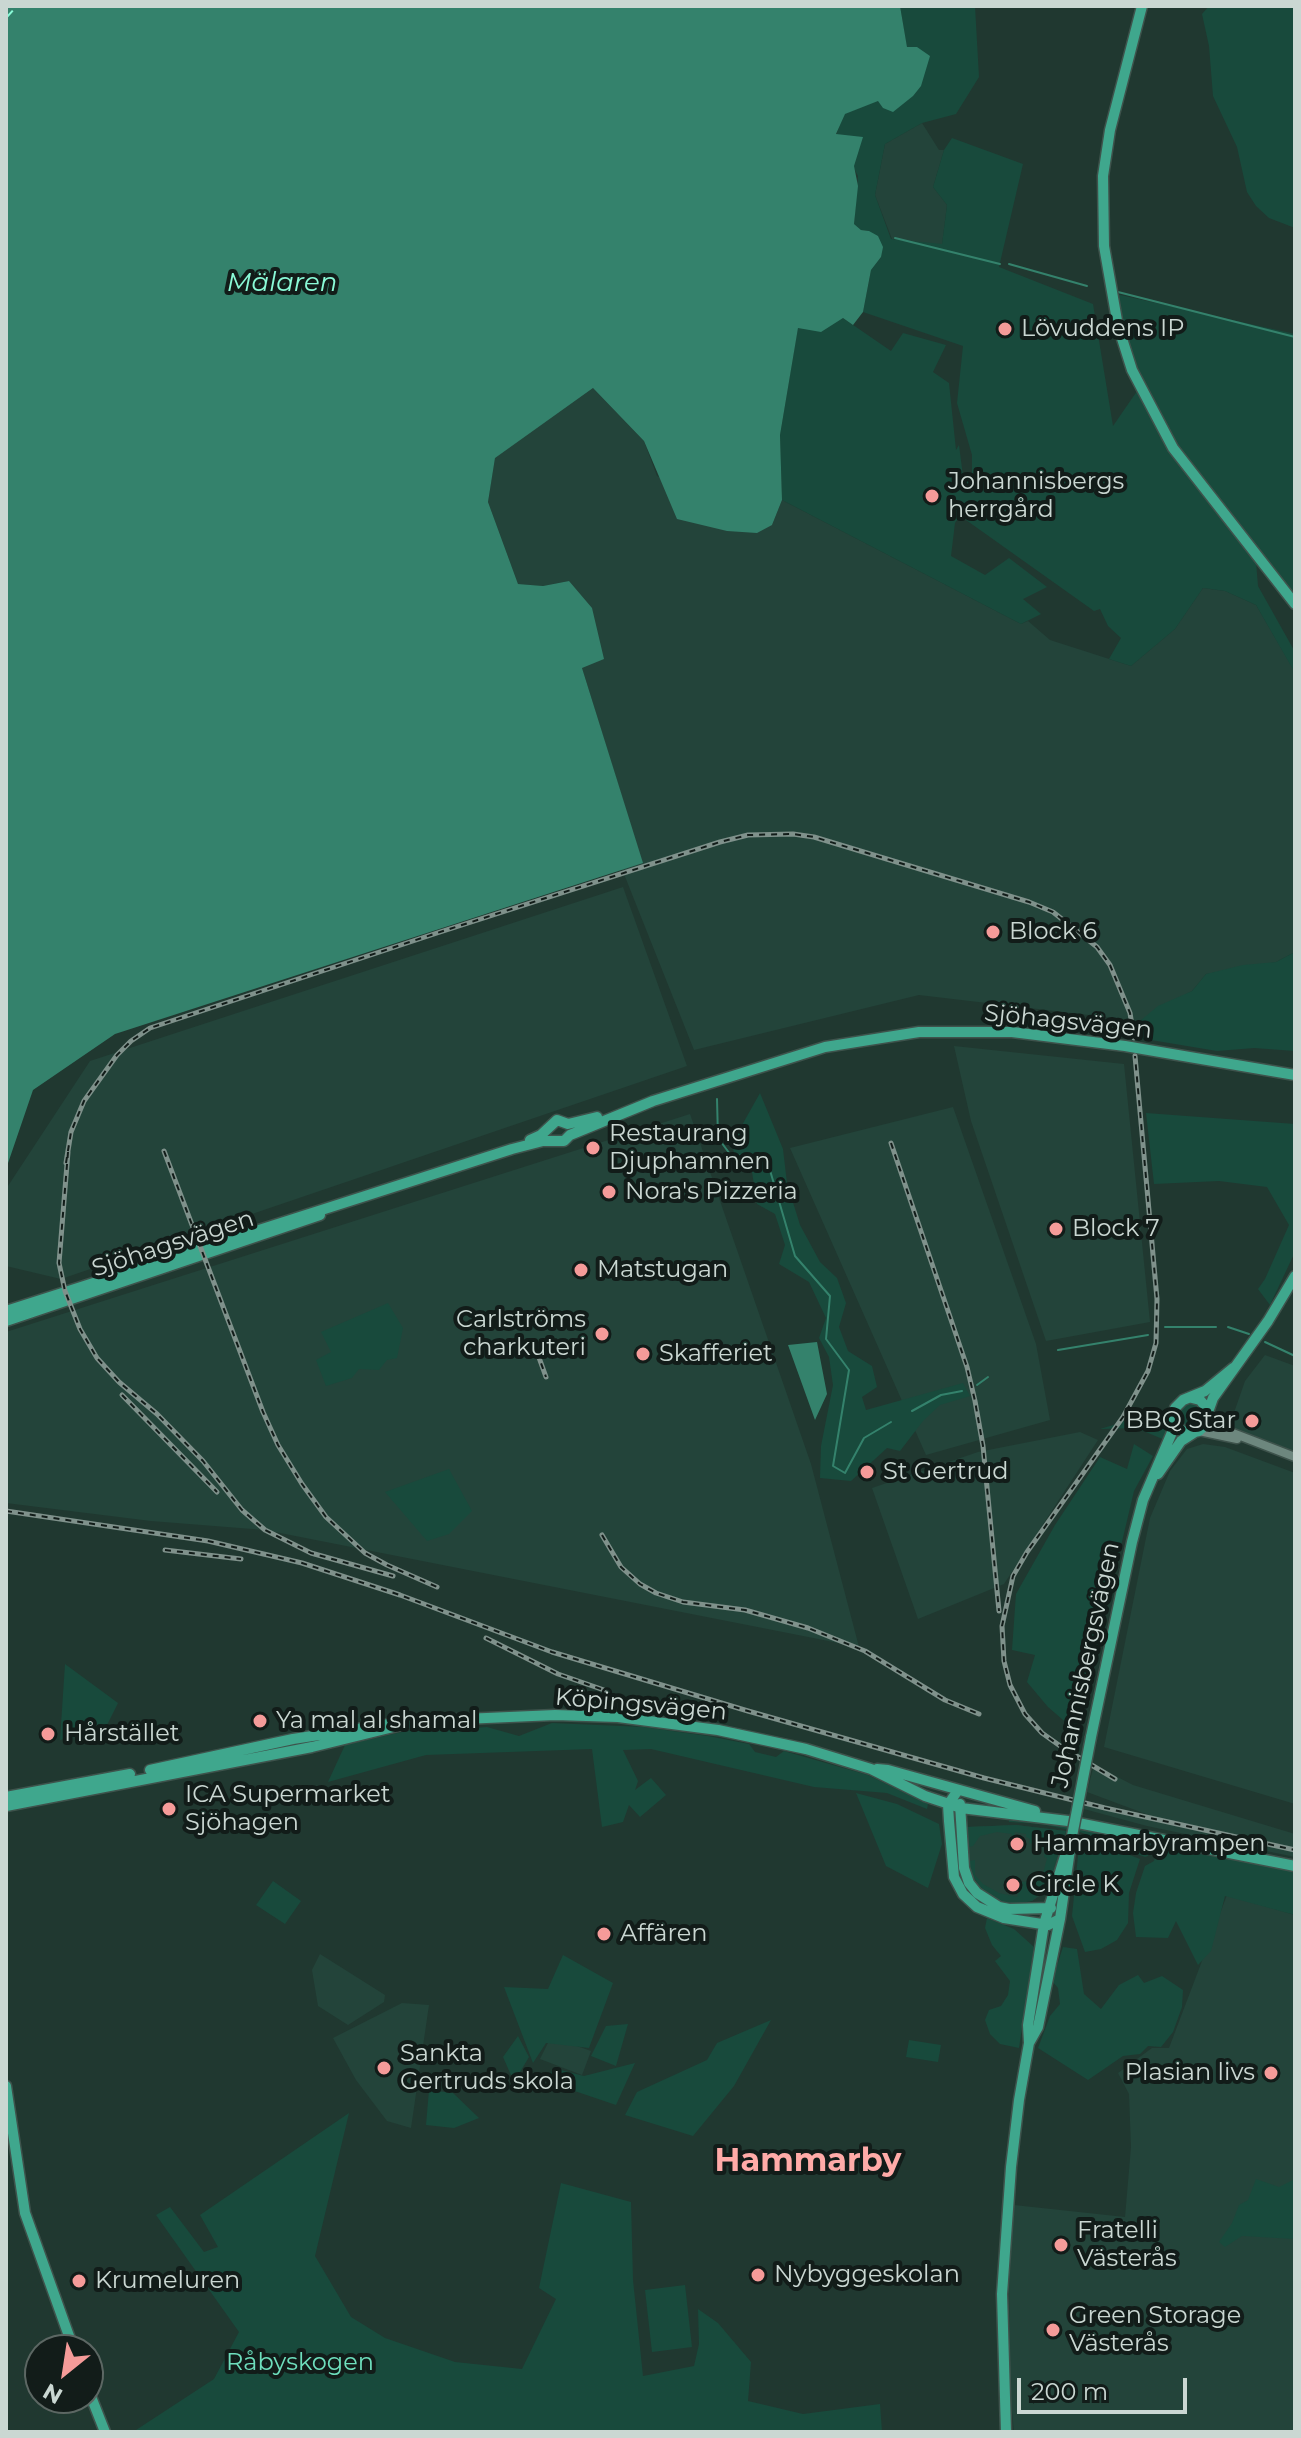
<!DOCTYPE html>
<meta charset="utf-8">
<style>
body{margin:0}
#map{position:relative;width:1301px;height:2438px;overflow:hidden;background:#203830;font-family:Montserrat,sans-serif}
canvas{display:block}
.frame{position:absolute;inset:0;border:8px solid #cad7d2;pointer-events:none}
.north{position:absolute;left:24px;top:2334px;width:80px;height:80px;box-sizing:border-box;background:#121c19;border:2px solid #5c6763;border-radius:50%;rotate:210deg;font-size:22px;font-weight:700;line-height:32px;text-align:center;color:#cad7d2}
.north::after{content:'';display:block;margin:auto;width:28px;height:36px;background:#f59b99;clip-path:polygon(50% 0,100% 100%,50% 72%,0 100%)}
.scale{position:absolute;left:1017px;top:2378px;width:170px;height:36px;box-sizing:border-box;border:4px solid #cad7d2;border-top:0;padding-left:10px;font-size:24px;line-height:28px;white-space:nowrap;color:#cad7d2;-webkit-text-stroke:6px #121c19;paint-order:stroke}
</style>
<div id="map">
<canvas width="1301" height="2438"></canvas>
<div class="frame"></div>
<div class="north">N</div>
<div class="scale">200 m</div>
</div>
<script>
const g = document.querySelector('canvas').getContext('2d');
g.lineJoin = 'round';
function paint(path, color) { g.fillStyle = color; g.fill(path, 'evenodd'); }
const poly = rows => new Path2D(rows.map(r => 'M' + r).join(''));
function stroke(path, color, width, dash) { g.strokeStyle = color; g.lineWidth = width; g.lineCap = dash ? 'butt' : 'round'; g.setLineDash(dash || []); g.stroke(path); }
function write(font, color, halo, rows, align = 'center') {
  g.font = font + ' Montserrat,sans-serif'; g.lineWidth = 8; g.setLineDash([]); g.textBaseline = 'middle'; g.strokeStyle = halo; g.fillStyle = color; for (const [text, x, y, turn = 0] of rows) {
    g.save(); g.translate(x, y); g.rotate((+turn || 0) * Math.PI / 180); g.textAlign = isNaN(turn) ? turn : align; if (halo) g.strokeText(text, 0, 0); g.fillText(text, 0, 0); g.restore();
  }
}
paint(poly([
 [922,123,939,150,944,150,933,187,947,205,942,245,892,239,875,195,885,144],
 [593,388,644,441,657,476,772,525,782,500,1021,624,1028,621,1050,640,1131,666,1175,629,1203,588,1225,591,1256,605,1295,672,1295,952,1276,962,1206,974,1192,991,1140,1021,919,995,694,1050,622,869,642,862,582,668,569,581,543,586,518,584,488,502,495,457],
 [623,887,687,1066,61,1279,6,1266,6,1189,90,1061],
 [954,1046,1124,1064,1150,1322,1046,1341,971,1121],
 [953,1107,1036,1344,1050,1420,926,1455,790,1148],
 [690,1114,811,1464,859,1647,265,1530,151,1521,6,1503,6,1332],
 [1265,1355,1295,1366,1295,1452,1229,1427,1245,1381],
 [1080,1432,1098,1440,1004,1584,918,1619,872,1488,978,1452],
 [1203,1444,1225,1447,1295,1473,1295,1804,1104,1747,1150,1518,1170,1471,1187,1449],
 [1094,1765,1133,1785,1295,1834,1295,1857,1147,1826,1084,1809,1086,1802,1154,1817,1087,1792],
 [1016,1825,1066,1831,1052,1878,1041,1895,1032,1901,983,1891,977,1883,968,1863,966,1827],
 [1227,1895,1295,1915,1295,2432,1014,2432,1010,2390,1009,2287,1014,2205,1125,2217,1131,2147,1129,2094,1118,2073,1152,2048,1169,2048],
 [320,1954,385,1995,384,2002,348,2025,318,2006,312,1970],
 [402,2003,429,2005,411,2128,387,2121,356,2080,333,2038],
 [551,2037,591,2051,582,2075,540,2059]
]), '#23443a');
paint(poly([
 [900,6,975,6,979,77,956,114,922,123,885,144,875,195,891,239,942,244,947,205,933,187,944,150,952,138,1023,164,999,267,1093,304,1113,426,1144,381,1132,359,1116,294,1295,334,1295,597,1255,550,1258,586,1295,652,1295,673,1256,605,1225,591,1203,588,1175,629,1131,666,1109,659,1121,638,1108,626,1100,609,1094,611,966,520,957,520,955,523,951,556,985,575,1009,558,1047,587,1023,599,1041,614,1021,624,782,500,780,435,798,327,843,318,891,351,903,333,946,345,933,372,949,383,956,450,959,445,963,476,972,481,972,455,957,403,963,346,863,312,871,270,881,257,869,231,861,230,854,224,858,176,836,135,844,114,879,100,907,48],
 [1209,6,1295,6,1295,228,1269,218,1256,206,1247,192,1237,147,1213,96,1209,46,1202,14],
 [1295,952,1295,1051,1254,1048,1217,1051,1139,1038,1140,1021,1158,1006,1192,991,1206,974,1243,965,1276,962],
 [760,1093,783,1149,787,1183,800,1225,820,1262,837,1278,846,1303,839,1327,848,1351,872,1366,877,1387,862,1397,866,1410,963,1383,970,1396,940,1405,923,1421,900,1451,887,1448,851,1481,820,1478,821,1446,833,1385,829,1357,819,1338,826,1318,809,1282,779,1264,785,1245,775,1214,757,1204,752,1172,736,1163,732,1143],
 [1146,1113,1295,1124,1295,1252,1270,1305,1258,1289,1265,1279,1289,1225,1267,1187,1219,1181,1154,1184],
 [388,1303,403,1328,397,1358,387,1360,379,1370,359,1369,352,1378,326,1386,316,1360,331,1352,321,1332],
 '1178 1415a13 13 0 1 1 26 0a13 13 0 1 1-26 0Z',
 [1149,1407,1159,1409,1167,1417,1170,1422,1165,1440,1136,1428,1100,1429,1120,1423],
 [1134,1444,1153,1456,1134,1491,1077,1732,1048,1707,1027,1682,1035,1655,1012,1650,1016,1594,1055,1525,1100,1457,1127,1469],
 [449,1469,472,1511,449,1534,427,1541,385,1492],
 [65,1664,118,1703,104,1731,60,1740],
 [552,1723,644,1727,708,1736,749,1744,755,1752,776,1757,784,1751,868,1775,928,1804,927,1809,887,1793,814,1787,651,1749,623,1750,638,1781,635,1790,651,1778,666,1795,640,1817,629,1805,623,1822,602,1827,592,1749,426,1755,328,1782,345,1745,428,1726,437,1731,487,1727,519,1736],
 [856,1793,897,1804,939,1824,942,1844,928,1888,886,1866],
 [1009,1819,1043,1821,1151,1844,1148,1856,1145,1857,1080,1832,1041,1824,1009,1822],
 [1016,1825,1066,1831,1047,1887,1032,1901,1012,1905,1000,1902,983,1891,972,1875,969,1861,975,1860,975,1875,983,1884,999,1893,1017,1897,1022,1882,1038,1880,1040,1874,1043,1874,1047,1858,1044,1857,1046,1847,1029,1843,1030,1839,1026,1837,1026,1834,1015,1832,1013,1839,1017,1842,1011,1841,1012,1834,997,1832,980,1836,973,1846,969,1847,966,1846,966,1827],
 [1080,1836,1140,1859,1129,1893,1128,1923,1117,1940,1101,1949,1085,1952,1072,1916],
 [1158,1847,1295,1870,1295,1915,1225,1896,1211,1951,1198,1965,1176,1921,1168,1938,1136,1937,1133,1913,1136,1893,1145,1866,1154,1861],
 [273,1881,301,1901,285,1924,256,1905],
 [987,1918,1014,1929,1034,1947,1019,2048,1000,2044,990,2034,985,2020,989,2010,1001,2006,1008,1995,1010,1981,995,1961,1001,1956,992,1945,985,1928],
 [1063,1947,1077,1949,1084,1994,1101,2009,1119,1985,1138,1975,1144,1983,1162,1976,1183,1990,1182,2007,1173,2032,1161,2047,1148,2046,1140,2054,1123,2056,1088,2080,1038,2048,1050,2016,1060,2004,1058,1988,1052,1981],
 [563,1955,613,1983,589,2048,546,2043,533,2063,504,1987,548,1989],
 [771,2020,734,2086,693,2136,625,2115,637,2092,707,2060,717,2043],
 [628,2024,616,2066,591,2056,606,2026],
 [518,2036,529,2057,514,2082,503,2057],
 [909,2040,941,2045,938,2062,906,2057],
 [635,2063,616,2105,548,2082,553,2068,584,2076],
 [429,2090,453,2093,479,2118,454,2128,426,2125],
 [349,2113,315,2256,351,2317,385,2338,455,2362,522,2369,556,2299,539,2288,561,2183,631,2202,633,2280,643,2376,694,2366,699,2344,698,2309,718,2323,751,2362,748,2401,803,2414,880,2404,882,2432,136,2432,136,2430,214,2379,239,2332,156,2215,170,2207,204,2252,218,2247,200,2215],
 [1256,2179,1279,2187,1295,2179,1295,2239,1242,2236,1225,2247,1219,2242,1232,2223,1239,2205,1248,2200],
 [685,2285,692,2347,652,2352,645,2290]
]), '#184a3c');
paint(poly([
 [6,6,900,6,907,47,917,47,930,56,921,86,913,96,893,112,883,108,878,101,845,114,836,134,863,137,854,166,858,186,854,224,861,230,869,231,878,236,883,247,881,257,871,270,863,312,853,325,843,318,821,332,798,328,780,435,782,500,772,525,757,533,727,531,677,519,644,441,593,388,495,458,488,502,518,584,543,586,569,581,592,608,604,659,582,668,643,863,115,1034,33,1090,6,1169],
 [817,1342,827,1394,815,1420,788,1345]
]), '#34826c');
stroke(poly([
 [895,238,1000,264],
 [1009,264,1087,286],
 [1118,292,1295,337],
 [717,1099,718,1138,730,1154,767,1160,795,1256,830,1296,826,1339,849,1370,833,1466,845,1473,864,1438,891,1422],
 [1165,1327,1216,1327],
 [1228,1327,1249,1334],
 [1265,1342,1295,1356],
 [1058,1350,1148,1335],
 [977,1385,988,1377],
 [912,1411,941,1395,962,1391]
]), '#34826c', 2);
stroke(poly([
 [6,18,17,6]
]), '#8afad7', 2, [10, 8]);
const minor = poly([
 [1208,1414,1225,1430,1295,1457],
 [1199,1431,1237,1439]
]);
const major = poly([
 [1142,6,1110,130,1103,176,1104,246,1118,326,1132,370,1173,448,1295,604],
 [530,1140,541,1135,557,1120,568,1124,597,1117],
 [6,1311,512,1149,543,1141,564,1141,570,1135,653,1101,825,1047,919,1032,1012,1032,1125,1046,1295,1075],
 [6,1321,320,1215],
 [1208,1412,1213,1398,1268,1321,1295,1276],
 [1174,1421,1181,1430,1190,1433,1199,1431,1205,1425,1208,1417,1206,1407,1200,1400,1192,1398],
 [1158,1474,1181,1441,1195,1432],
 [1091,1737,1132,1542,1143,1500,1173,1430,1175,1408,1183,1400,1205,1391,1233,1368],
 [877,1769,888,1770,1035,1811],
 [150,1770,293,1739,389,1724],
 [958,1790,948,1805,949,1821,954,1877,963,1894,977,1907,1004,1918,1048,1925,1060,1919],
 [6,1797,130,1774],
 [960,1804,964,1868,969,1883,977,1893,999,1907,1009,1909,1051,1908],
 [6,1806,312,1747,418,1721,555,1715,618,1717,718,1730,806,1749,871,1769,925,1796,961,1808,1068,1821,1295,1866],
 [1029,2043,1028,2025,1044,1924,1065,1856],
 [6,2086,25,2213,74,2350],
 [88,2389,105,2432],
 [1006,2432,1002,2294,1011,2167,1019,2100,1029,2043,1038,2027,1060,1919,1072,1836]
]);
stroke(minor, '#3e534c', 11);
stroke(major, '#3e534c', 13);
stroke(minor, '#6d877e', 8);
stroke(major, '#3fa78d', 10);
const rail = poly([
 [891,1143,967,1367,975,1401,983,1446,999,1611],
 [164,1151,263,1412,278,1445,302,1484,326,1517,365,1553,387,1565,437,1587],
 [68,1152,59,1263,65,1291,80,1329,97,1358,119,1382,157,1414,203,1461,242,1510,265,1530,311,1553,393,1576],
 [66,1163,71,1132,84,1101,117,1055,131,1041,150,1028,437,933,720,842,748,835,793,834,814,837,1029,902,1053,912,1097,947,1110,965,1130,1013,1134,1038],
 [537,1352,546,1377],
 [122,1395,217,1492],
 [6,1511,208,1541,302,1563,400,1595,552,1652,748,1711,984,1778,1105,1808,1295,1850],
 [602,1535,621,1567,640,1584,656,1593,683,1602,745,1610,808,1628,865,1651,945,1700,979,1714],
 [165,1550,241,1559],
 [486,1638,558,1674,604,1690],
 [1115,1779,1063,1748,1042,1733,1025,1714,1010,1685,1004,1661,1002,1626,1013,1576,1027,1552,1123,1417,1148,1371,1156,1343,1157,1299,1135,1056]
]);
stroke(rail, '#7f918b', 5);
stroke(rail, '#121c19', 2, [6]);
const majorBridge = poly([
 [1072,1836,1091,1737]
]);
stroke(majorBridge, '#3e534c', 13, []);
stroke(majorBridge, '#3fa78d', 10);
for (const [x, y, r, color] of [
 [1005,329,8,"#f59b99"],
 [932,496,8,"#f59b99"],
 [993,932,8,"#f59b99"],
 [593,1148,8,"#f59b99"],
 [609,1192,8,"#f59b99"],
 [1056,1229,8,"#f59b99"],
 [581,1270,8,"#f59b99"],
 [602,1334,8,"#f59b99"],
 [643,1354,8,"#f59b99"],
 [1252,1421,8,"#f59b99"],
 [867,1472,8,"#f59b99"],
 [260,1721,8,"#f59b99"],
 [48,1734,8,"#f59b99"],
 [169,1809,8,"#f59b99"],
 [1017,1844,8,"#f59b99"],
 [1013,1885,8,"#f59b99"],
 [604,1934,8,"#f59b99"],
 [384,2068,8,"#f59b99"],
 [1271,2073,8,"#f59b99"],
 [1061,2245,8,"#f59b99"],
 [758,2275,8,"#f59b99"],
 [79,2281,8,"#f59b99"],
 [1053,2330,8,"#f59b99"]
]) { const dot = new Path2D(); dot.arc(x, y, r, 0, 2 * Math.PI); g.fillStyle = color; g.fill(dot); stroke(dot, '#121c19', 3); }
write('24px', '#cad7d2', '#121c19', [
 ["Lövuddens IP",1021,329],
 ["Johannisbergs",948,482],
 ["herrgård",948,510],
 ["Block 6",1009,932],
 ["Restaurang",609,1134],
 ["Djuphamnen",609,1162],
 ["Nora's Pizzeria",625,1192],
 ["Block 7",1072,1229],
 ["Matstugan",597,1270],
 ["Carlströms",586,1320,"right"],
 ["charkuteri",586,1348,"right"],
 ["Skafferiet",659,1354],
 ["BBQ Star",1236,1421,"right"],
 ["St Gertrud",883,1472],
 ["Ya mal al shamal",276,1721],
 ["Hårstället",64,1734],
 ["ICA Supermarket",185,1795],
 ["Sjöhagen",185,1823],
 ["Hammarbyrampen",1033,1844],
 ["Circle K",1029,1885],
 ["Affären",620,1934],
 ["Sankta",400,2054],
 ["Gertruds skola",400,2082],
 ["Plasian livs",1255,2073,"right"],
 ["Fratelli",1077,2231],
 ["Västerås",1077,2259],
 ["Nybyggeskolan",774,2275],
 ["Krumeluren",95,2281],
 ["Green Storage",1069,2316],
 ["Västerås",1069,2344]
], 'left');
write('24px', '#cad7d2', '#121c19', [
 ["Sjöhagsvägen",1068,1022,6],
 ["Sjöhagsvägen",173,1244,-18],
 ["Johannisbergsvägen",1086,1665,-78],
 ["Köpingsvägen",641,1705,5]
]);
write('24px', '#6edfbd', '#121c19', [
 ["Råbyskogen",300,2363]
]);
write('italic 26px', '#8afad7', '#121c19', [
 ["Mälaren",282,283]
]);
write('bold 32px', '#ffaba8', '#121c19', [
 ["Hammarby",808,2162]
]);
</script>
